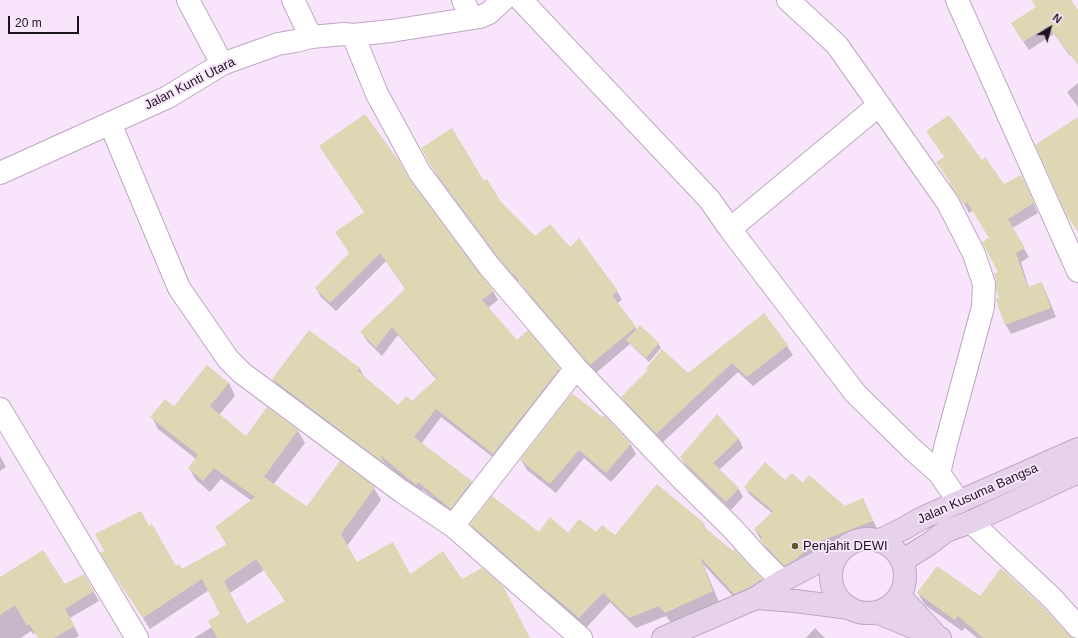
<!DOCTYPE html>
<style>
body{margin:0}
#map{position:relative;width:1078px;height:638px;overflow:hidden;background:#f8e5fc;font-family:Helvetica,sans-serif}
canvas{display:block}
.north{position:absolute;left:1030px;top:8px;width:40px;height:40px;-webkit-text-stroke:3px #f8e5fc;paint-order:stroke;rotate:37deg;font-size:11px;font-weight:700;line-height:16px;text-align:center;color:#1c131d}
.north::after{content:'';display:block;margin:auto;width:14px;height:18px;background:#1c131d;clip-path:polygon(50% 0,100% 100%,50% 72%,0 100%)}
.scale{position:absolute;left:8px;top:16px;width:71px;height:18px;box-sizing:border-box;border:2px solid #1c131d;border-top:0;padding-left:5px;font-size:12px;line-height:14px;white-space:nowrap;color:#1c131d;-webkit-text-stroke:3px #f8e5fc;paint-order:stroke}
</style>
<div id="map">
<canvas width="1078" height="638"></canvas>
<div class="north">N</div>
<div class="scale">20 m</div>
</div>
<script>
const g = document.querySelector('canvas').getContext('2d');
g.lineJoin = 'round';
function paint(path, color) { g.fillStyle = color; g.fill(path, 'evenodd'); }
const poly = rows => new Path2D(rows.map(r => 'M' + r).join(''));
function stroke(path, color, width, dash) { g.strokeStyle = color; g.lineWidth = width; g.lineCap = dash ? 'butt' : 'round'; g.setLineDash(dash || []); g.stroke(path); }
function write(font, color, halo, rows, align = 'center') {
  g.font = font + ' Helvetica,sans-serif'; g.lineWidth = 4; g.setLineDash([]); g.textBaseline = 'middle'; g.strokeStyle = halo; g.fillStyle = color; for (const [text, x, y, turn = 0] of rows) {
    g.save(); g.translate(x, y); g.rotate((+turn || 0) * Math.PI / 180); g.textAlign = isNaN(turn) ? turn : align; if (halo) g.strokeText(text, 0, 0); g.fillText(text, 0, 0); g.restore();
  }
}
paint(poly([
 [1045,0,1070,0,1078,11,1078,50,1070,56,1054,34,1029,50,1017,32],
 [1078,83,1078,107,1067,92],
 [422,148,484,182,500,202,535,238,570,248,617,291,622,300,617,303,637,330,658,343,661,348,649,362,630,344,596,373,532,299,519,281,518,282,505,267,437,175],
 [982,161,1004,186,1021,176,1026,185,1038,213,1012,228,1029,257,1021,262,1029,288,1041,283,1046,292,1056,317,1011,334,1006,325,1000,299,1000,273,990,238,973,210,969,213,963,202],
 [410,182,493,291,498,300,488,308,517,341,559,369,564,378,499,462,441,417,421,444,471,482,476,491,456,517,423,490,421,493,383,462,388,470,278,389,273,380,309,331,360,369,364,377,399,406,412,403,437,380,398,335,382,356,367,341,362,333,406,290,386,261,336,311,321,297,316,288,350,253],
 [763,315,787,346,793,355,753,386,738,372,662,443,628,407,623,398,648,371,647,368,688,375],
 [229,383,235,396,219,415,246,437,267,408,298,431,305,443,273,485,308,508,374,488,381,500,347,546,357,563,410,575,461,580,530,638,194,638,212,627,222,615,209,590,150,629,109,565,149,527,175,568,181,570,227,545,216,527,252,501,221,479,210,492,196,480,189,468,196,459,158,429,152,417],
 [264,570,286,602,247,625,230,593],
 [717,415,739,439,743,448,719,470,738,488,743,497,731,510,687,467,682,459],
 [604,417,631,445,636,454,611,482,584,458,556,493,527,470,521,460],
 [0,456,6,467,0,471],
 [785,481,803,485,845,507,863,499,877,529,818,553,790,574,766,548,755,530,772,513,750,495,745,487],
 [471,524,539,533,568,534,596,534,615,536,704,525,706,529,733,552,734,551,761,580,767,590,740,604,703,564,719,602,671,623,666,616,636,628,610,602,586,628,477,535],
 [84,575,99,601,70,618,79,636,75,638,39,638,36,632,33,634,31,631,21,638,0,638,0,578,65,585],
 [918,593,980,597,1071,638,977,638,965,628,962,631,925,605],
 [815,628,825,638,806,638]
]), '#0003');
paint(poly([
 [1031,0,1071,0,1078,10,1078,65,1048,26,1023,42,1011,23,1036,7],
 [365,114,399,161,410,180,479,273,494,291,482,300,517,340,528,330,560,368,493,454,436,409,414,437,472,481,451,509,418,482,416,485,380,455,385,464,272,379,309,330,360,368,358,371,398,405,406,396,412,401,437,378,392,327,376,348,360,332,405,289,380,253,330,303,315,288,349,253,335,232,364,212,319,146],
 [949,115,982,160,985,157,1004,184,1021,175,1034,203,1008,219,1025,248,1016,253,1028,287,1042,282,1051,308,1005,325,996,301,996,299,999,298,996,290,996,280,994,274,998,272,982,242,989,238,967,202,963,205,958,196,949,183,950,182,936,162,944,157,926,131],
 [1078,117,1078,232,1067,216,1035,145],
 [452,128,484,181,487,179,501,202,535,236,550,224,570,247,579,238,618,291,612,295,636,327,590,365,526,290,514,274,513,275,499,258,431,166,421,148],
 [764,313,788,345,747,377,732,363,656,434,621,397,648,370,646,368,662,349,688,373],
 [640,325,659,343,646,358,626,340],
 [207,365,229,383,210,406,246,436,267,407,298,430,264,477,305,505,307,506,340,461,375,487,341,534,357,562,393,542,410,574,443,551,462,579,482,568,503,586,530,638,217,638,208,621,220,614,202,579,143,618,116,578,100,553,104,551,95,534,141,511,149,526,152,524,176,566,179,564,182,569,227,544,215,527,255,497,214,468,203,481,188,468,198,455,150,417,165,399,174,406],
 [256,559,285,601,246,624,224,581],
 [572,393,602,417,604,415,631,444,606,473,579,450,550,484,520,460],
 [717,414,739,439,713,463,739,488,726,502,681,459,682,458,680,457],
 [765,462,785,480,792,473,803,483,809,475,845,506,863,498,873,521,813,544,796,559,784,566,760,540,762,537,754,529,773,511,744,487],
 [657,484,705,524,703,526,733,551,734,549,735,550,762,579,750,587,734,594,700,557,713,591,665,613,659,606,629,618,603,593,579,618,549,592,549,593,470,524,492,496,539,532,550,517,568,533,579,519,596,532,602,525,615,535],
 [43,550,65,584,84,574,94,591,65,609,75,626,54,638,38,638,29,624,27,626,15,605,0,615,0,577],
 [937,566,980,596,1001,568,1043,607,1069,635,1073,638,983,638,958,616,955,620,917,593]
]), '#ded7b4');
const street = poly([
 [188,0,222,64],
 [293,0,311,37],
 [463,0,471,17],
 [521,0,709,199,730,229,855,393,913,450,939,473],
 [788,0,837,45,948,203,974,254,984,284,983,307,947,440,939,473,959,502],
 [957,0,1078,271],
 [353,35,377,94,420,173,489,266,576,368,682,479,732,528,759,558,782,581],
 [110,123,179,288,228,359,242,373,401,491,453,526,581,638],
 [0,173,168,97,222,64,278,44,296,41,311,37,344,34,353,35,391,31,480,17,489,13,503,0],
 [730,229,879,105],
 [0,409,137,638],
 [971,522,1052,598,1078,627],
 [453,526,576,368]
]);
const secondary = poly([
 '831 576a37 37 0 1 1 74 0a37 37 0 1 1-74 0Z',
 [878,541,903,529,920,519,1078,449],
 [902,561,929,544,946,531,971,522,1078,472],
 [900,596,934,633],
 [756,598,795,601,850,608],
 [876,612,940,638],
 [663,638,756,598,782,581,816,563,836,558]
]);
stroke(street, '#bfa7c3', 24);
stroke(secondary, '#bfa7c3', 24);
stroke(street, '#fff', 22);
stroke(secondary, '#e7d2eb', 22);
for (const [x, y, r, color] of [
 [795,546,4,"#625824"]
]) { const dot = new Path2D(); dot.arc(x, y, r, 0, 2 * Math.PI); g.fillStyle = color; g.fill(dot); stroke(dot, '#f8e5fc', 1.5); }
write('13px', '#1c131d', '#f8e5fc', [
 ["Jalan Kunti Utara",190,84,-27],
 ["Jalan Kusuma Bangsa",978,494,-24]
]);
write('13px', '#1c131d', '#f8e5fc', [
 ["Penjahit DEWI",803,546]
], 'left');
</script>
